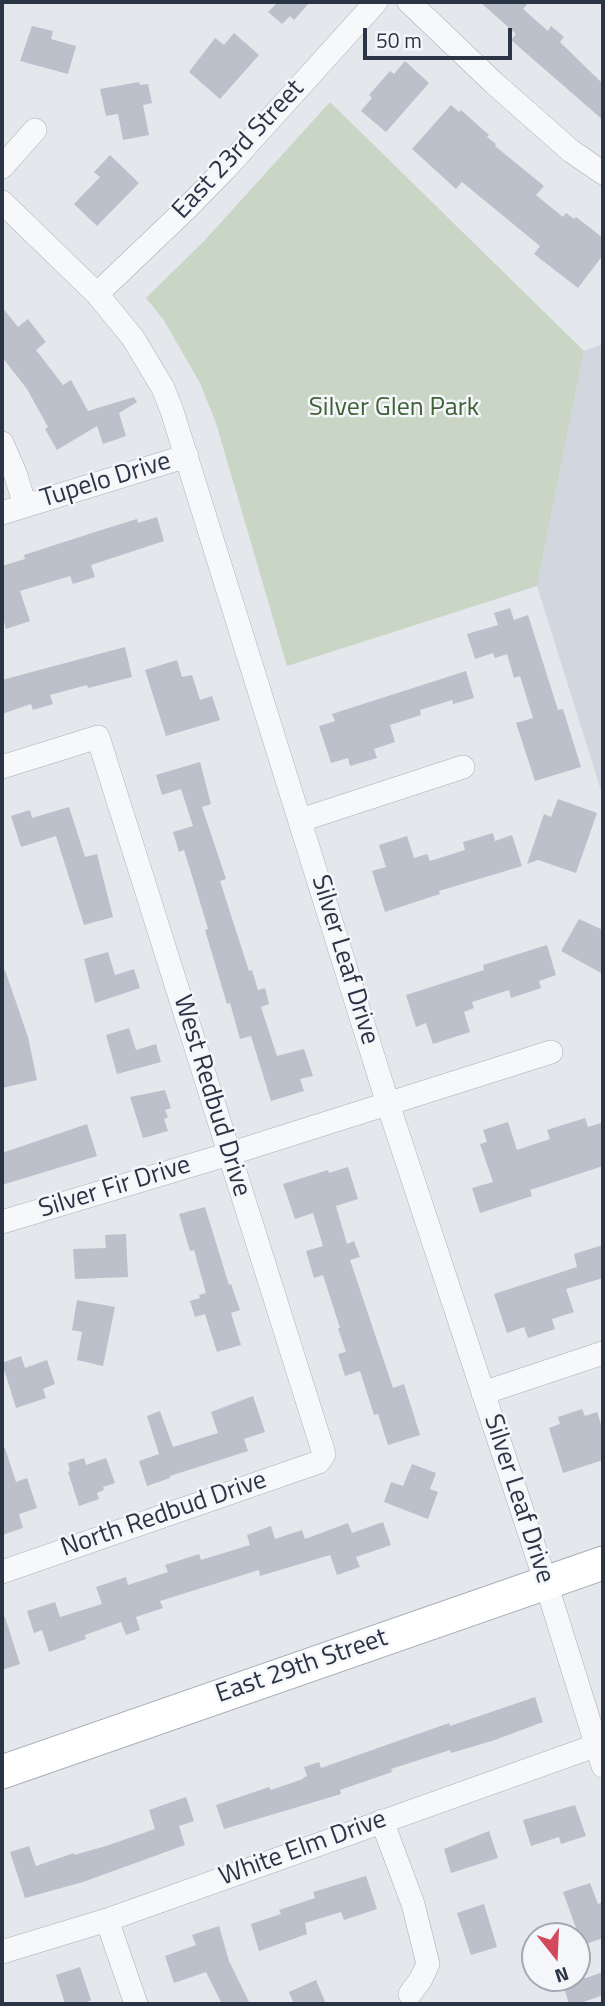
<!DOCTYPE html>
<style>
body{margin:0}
#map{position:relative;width:605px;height:2006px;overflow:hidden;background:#e4e7ec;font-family:"Titillium Web",sans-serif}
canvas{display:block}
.frame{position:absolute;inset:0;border:4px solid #2b3445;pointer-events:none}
.north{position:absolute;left:521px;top:1922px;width:70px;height:70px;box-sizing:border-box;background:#f4f6f9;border:2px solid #a4a8b1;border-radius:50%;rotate:162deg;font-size:19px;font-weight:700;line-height:28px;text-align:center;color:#2b3445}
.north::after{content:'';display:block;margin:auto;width:24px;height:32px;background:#d1495b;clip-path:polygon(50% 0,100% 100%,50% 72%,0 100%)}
.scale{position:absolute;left:363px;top:28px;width:149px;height:32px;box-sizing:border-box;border:4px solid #2b3445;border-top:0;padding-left:9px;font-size:21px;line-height:24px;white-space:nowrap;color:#2b3445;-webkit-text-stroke:5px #f4f6f9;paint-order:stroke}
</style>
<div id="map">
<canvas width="605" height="2006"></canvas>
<div class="frame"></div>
<div class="north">N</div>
<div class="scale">50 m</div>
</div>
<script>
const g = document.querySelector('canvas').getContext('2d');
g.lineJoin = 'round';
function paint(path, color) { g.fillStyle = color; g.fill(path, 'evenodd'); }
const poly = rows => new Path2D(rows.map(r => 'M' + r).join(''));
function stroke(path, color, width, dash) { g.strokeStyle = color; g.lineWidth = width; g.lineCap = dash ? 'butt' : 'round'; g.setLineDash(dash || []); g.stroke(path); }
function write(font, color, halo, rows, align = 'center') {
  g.font = font + ' "Titillium Web",sans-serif'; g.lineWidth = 5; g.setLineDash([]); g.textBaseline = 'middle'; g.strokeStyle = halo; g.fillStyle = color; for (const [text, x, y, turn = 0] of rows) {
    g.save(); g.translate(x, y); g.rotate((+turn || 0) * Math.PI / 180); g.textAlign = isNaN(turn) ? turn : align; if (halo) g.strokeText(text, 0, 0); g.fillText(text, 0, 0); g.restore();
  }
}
paint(poly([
 [603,344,603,797,537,586,584,351]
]), '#d2d6de');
paint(poly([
 [330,102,584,351,537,586,287,666,216,423,200,383,163,319,146,298,205,240]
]), '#c9d6c5');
paint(poly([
 [273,2,310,2,294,20,290,16,282,24,268,12,276,4],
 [480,2,529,2,523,9,548,31,551,26,564,37,560,42,603,84,603,120,511,40,516,34],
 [32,26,53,31,51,39,76,46,68,74,20,61],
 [234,33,259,55,220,99,189,72,215,38,224,45],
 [405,61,429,83,386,132,361,111,372,98,369,95,390,71,394,74],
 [139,82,140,85,148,84,152,103,143,105,149,135,123,140,118,114,106,116,100,89],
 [451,105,459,112,461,110,489,135,487,137,496,144,495,146,544,186,536,195,563,217,566,213,574,219,576,217,603,238,603,255,578,288,534,254,540,246,462,182,456,189,412,149],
 [110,155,139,183,97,226,74,204,100,177,94,172],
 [2,307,18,327,28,319,46,342,36,350,63,385,71,380,88,411,134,397,137,402,119,413,126,436,103,444,97,426,57,450,45,429,48,427,27,389,2,357],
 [157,517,164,541,91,565,95,577,73,584,70,576,20,591,30,621,6,629,2,614,2,566,25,559,24,555,98,531,137,519,138,523],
 [510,608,514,620,528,615,558,710,563,709,581,767,535,781,516,723,533,718,520,676,514,678,507,654,495,658,493,653,475,659,467,634,498,625,494,613],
 [125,647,132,677,88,688,87,685,50,695,53,704,33,710,31,704,2,714,2,680],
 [177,660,182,677,192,675,200,700,212,696,220,720,166,736,145,670],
 [466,671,474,698,453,704,452,700,420,710,421,715,390,725,395,742,374,749,377,758,350,766,348,758,331,763,319,726,335,721,332,714],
 [200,762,211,804,202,807,226,879,220,881,249,971,252,970,258,990,265,988,269,1004,261,1007,277,1056,304,1049,313,1076,300,1079,304,1091,271,1101,251,1036,240,1039,230,1003,227,1004,205,930,208,929,197,892,184,850,179,852,173,832,193,826,181,789,162,795,156,775],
 [558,799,597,813,576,873,538,860,527,864,544,814,551,817],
 [69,807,85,857,97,854,113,917,84,925,56,836,21,847,11,816,30,810,32,818],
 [493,833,495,841,512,835,522,866,439,891,440,894,385,912,372,871,386,867,379,845,407,836,414,858,427,854,430,861,465,850,463,842],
 [579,919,603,930,603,974,561,951],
 [547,945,556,975,539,981,541,988,511,998,509,990,472,1002,474,1008,464,1012,470,1032,433,1044,426,1023,416,1027,406,995,484,970,483,965],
 [108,952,115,975,134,969,140,988,95,1003,84,959],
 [2,970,5,970,28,1037,37,1080,2,1088],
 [129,1028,136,1050,156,1044,161,1062,117,1074,106,1035],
 [165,1090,171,1108,165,1110,168,1117,164,1119,168,1131,143,1138,130,1097],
 [585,1118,588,1127,601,1123,603,1131,603,1166,530,1190,532,1196,480,1213,472,1188,493,1182,480,1144,487,1142,483,1130,508,1122,517,1150,550,1139,547,1130],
 [87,1124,97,1156,2,1185,2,1153],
 [348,1167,358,1199,336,1206,347,1244,354,1241,360,1257,350,1260,393,1388,404,1384,420,1435,388,1445,378,1414,374,1415,360,1371,345,1376,338,1354,346,1352,338,1328,340,1328,323,1275,314,1278,306,1251,323,1246,313,1213,295,1219,283,1184,328,1170,329,1173],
 [205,1207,229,1285,231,1284,240,1310,231,1313,241,1345,217,1352,205,1314,195,1317,190,1301,200,1298,199,1295,206,1293,194,1250,190,1251,179,1214],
 [126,1234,128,1277,75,1279,73,1249,106,1248,105,1235],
 [603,1245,603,1278,566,1289,574,1312,552,1319,555,1329,528,1338,524,1327,507,1333,494,1294,577,1267,574,1254],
 [77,1300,115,1307,103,1366,77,1360,82,1332,72,1330],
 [21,1356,25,1368,47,1360,55,1384,43,1389,46,1398,16,1408,2,1363],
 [253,1396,265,1432,244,1439,248,1451,170,1476,170,1478,147,1486,139,1461,159,1454,147,1416,160,1411,173,1447,218,1433,211,1412],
 [582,1409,585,1416,597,1412,603,1431,603,1460,563,1473,549,1428,560,1424,558,1417],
 [2,1448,5,1448,16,1482,27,1478,37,1508,19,1514,23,1528,2,1535],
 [84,1458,86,1465,106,1458,115,1483,103,1487,104,1490,97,1493,99,1499,79,1506,68,1472,70,1471,68,1463],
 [412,1464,436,1473,430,1489,438,1492,428,1519,384,1502,391,1482,403,1486],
 [383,1522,391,1545,356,1557,360,1567,337,1575,330,1555,260,1576,259,1570,160,1601,163,1608,136,1617,140,1630,126,1635,121,1622,85,1635,86,1639,49,1652,42,1630,34,1633,27,1611,55,1602,60,1617,102,1604,96,1587,126,1577,128,1585,168,1572,165,1565,199,1554,201,1560,250,1545,247,1535,271,1526,275,1539,302,1530,305,1539,348,1523,352,1533],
 [2,1617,5,1617,20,1664,2,1670],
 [535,1697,543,1722,492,1741,451,1753,450,1750,391,1769,392,1772,340,1790,341,1794,224,1829,216,1805,269,1787,271,1790,303,1779,303,1778,307,1776,304,1767,319,1762,321,1768,449,1723,450,1726],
 [186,1797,194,1821,179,1826,185,1845,83,1882,25,1898,10,1852,29,1846,36,1866,74,1853,74,1855,106,1846,155,1829,149,1810],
 [575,1805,586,1836,561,1844,559,1837,531,1846,523,1820],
 [489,1831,498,1858,451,1873,444,1849],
 [366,1876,377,1909,344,1920,341,1912,305,1923,307,1934,259,1951,251,1924,281,1914,279,1910,315,1898,313,1892],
 [590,1883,598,1904,603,1902,603,1938,577,1947,577,1931,563,1892],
 [484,1904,497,1947,471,1955,457,1913],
 [219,1926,229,1961,250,2004,222,2004,206,1972,174,1983,165,1956,196,1945,192,1935],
 [80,1967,91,2000,83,2004,65,2004,56,1975],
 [603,1972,603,1995,578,2004,569,2004,561,1978,586,1978],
 [316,1980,326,2004,294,2004,289,1992]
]), '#bbc0ca');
const street = poly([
 [409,2,495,84,571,151,603,173],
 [2,167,35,130],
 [2,202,97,294,133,338,163,388,172,411,388,1104,546,1583,603,1766],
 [97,294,187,208,226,168,376,2],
 [2,443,15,473,25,505],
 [2,513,187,456],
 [2,767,98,737,324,1454,319,1462,2,1572],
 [301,820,463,767],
 [2,1222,229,1154,551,1052],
 [483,1393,603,1353],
 [382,1821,413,1904,428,1964,421,1979,410,1994],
 [107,1920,136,2004],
 [2,1952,107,1920,603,1743]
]);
const secondary = poly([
 [2,1772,603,1563]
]);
stroke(street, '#a9aeb7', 24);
stroke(secondary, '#a9aeb7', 35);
stroke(street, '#f7f8fa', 23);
stroke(secondary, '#fff', 33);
write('26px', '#2b3445', '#f4f6f9', [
 ["East 23rd Street",239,150,-47],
 ["Tupelo Drive",106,481,-17],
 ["Silver Leaf Drive",344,960,73],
 ["West Redbud Drive",211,1096,73],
 ["Silver Fir Drive",115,1188,-17],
 ["Silver Leaf Drive",518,1499,72],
 ["North Redbud Drive",164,1515,-19],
 ["East 29th Street",302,1667,-19],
 ["White Elm Drive",303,1849,-20]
]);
write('26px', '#3f6138', '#f4f6f9', [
 ["Silver Glen Park",394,409]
]);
</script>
